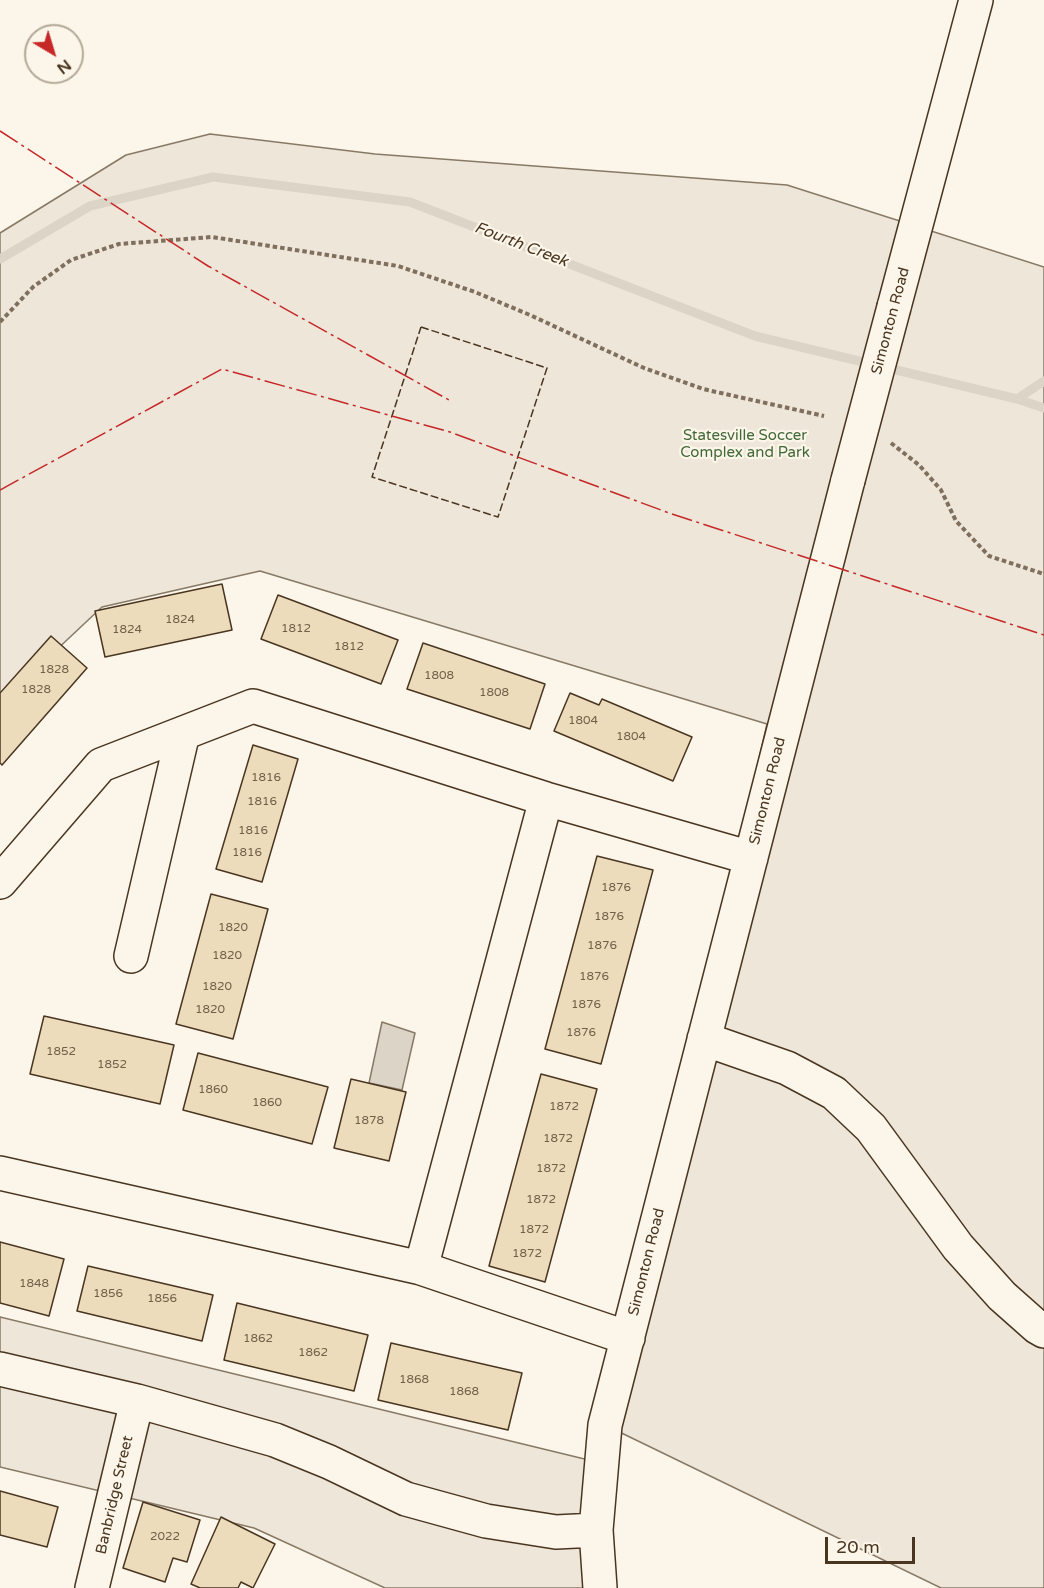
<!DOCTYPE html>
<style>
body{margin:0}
#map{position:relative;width:1044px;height:1588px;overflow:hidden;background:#fbf6e9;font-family:"Varela Round",sans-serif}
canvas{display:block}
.north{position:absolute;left:24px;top:24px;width:60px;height:60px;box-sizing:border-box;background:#fbf6e9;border:2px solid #b4a999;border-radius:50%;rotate:142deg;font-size:16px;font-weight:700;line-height:24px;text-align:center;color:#4a3520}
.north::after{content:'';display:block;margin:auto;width:21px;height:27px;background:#c62828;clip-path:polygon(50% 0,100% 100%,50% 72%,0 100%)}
.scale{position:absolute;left:825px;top:1537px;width:90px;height:27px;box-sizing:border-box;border:3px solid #4a3520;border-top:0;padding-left:8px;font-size:18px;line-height:21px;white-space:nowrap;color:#4a3520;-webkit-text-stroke:4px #fbf6e9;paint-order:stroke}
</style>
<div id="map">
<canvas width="1044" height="1588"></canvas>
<div class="north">N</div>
<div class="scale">20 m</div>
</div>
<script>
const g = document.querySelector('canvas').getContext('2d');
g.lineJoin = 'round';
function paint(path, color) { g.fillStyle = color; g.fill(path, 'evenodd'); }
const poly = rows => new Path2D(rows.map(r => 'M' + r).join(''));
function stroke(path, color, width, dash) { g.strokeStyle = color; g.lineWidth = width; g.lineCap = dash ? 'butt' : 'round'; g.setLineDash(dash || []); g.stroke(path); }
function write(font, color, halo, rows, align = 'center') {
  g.font = font + ' "Varela Round",sans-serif'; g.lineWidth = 4.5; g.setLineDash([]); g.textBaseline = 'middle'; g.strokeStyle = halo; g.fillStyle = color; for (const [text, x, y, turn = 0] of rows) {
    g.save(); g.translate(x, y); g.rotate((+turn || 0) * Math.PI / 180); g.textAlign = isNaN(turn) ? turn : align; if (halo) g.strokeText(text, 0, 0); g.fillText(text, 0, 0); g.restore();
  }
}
const green = poly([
 [210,134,375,154,787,185,1044,267,1044,1588,941,1588,605,1425,767,724,260,571,102,607,0,703,0,233,126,155,210,134],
 [0,1317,601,1463,604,1588,385,1588,254,1528,0,1467,0,1317]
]);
paint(green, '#ede6d9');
stroke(green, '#887966', 1.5);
const water = poly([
 [382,1022,415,1033,402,1090,369,1083,382,1022]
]);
paint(water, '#dcd4c6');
stroke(water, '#887966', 1.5);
stroke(poly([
 [0,259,90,206,213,177,410,202,755,336,1017,399,1044,408],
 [1017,399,1044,381]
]), '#dcd4c6', 9);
const building = poly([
 [222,584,232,630,105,657,95,611,222,584],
 [278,595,398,640,381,684,261,639,278,595],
 [51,636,87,668,2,765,0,763,0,693,51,636],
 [423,643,545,684,530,729,407,689,423,643],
 [570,693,599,705,602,699,692,737,673,781,554,731,570,693],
 [253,745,298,759,262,882,216,869,253,745],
 [597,856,653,870,601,1064,545,1049,597,856],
 [211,894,268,909,233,1039,176,1024,211,894],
 [44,1016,174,1045,160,1104,30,1074,44,1016],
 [198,1053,328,1087,312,1144,183,1110,198,1053],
 [541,1074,597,1089,545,1282,489,1266,541,1074],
 [351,1079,406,1092,389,1161,334,1148,351,1079],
 [0,1242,64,1259,49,1316,0,1303,0,1242],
 [88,1266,213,1295,202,1341,77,1311,88,1266],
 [237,1303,368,1335,354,1391,224,1360,237,1303],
 [391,1343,522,1373,508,1430,378,1400,391,1343],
 [0,1491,58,1507,47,1547,0,1535,0,1491],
 [143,1502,200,1520,187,1562,173,1558,165,1582,123,1568,143,1502],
 [221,1517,275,1544,253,1588,241,1582,238,1588,200,1588,191,1584,221,1517]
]);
paint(building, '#ecdcbc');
stroke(building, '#4a3520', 1.5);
const minor = poly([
 [894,307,976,0],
 [0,882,101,765,253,706,546,799,751,858],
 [131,956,183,733],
 [704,1039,787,1068,834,1093,871,1128,958,1247,1002,1296,1037,1327,1044,1331],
 [0,1173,421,1268,546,799],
 [421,1268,628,1338],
 [0,1369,137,1401,275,1440,329,1462,406,1499,486,1521,556,1532,596,1530],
 [92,1588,137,1401],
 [600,1588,596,1530,605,1425,848,480]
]);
stroke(minor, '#4a3520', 36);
stroke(poly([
 [0,322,33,287,71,260,119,244,212,237,398,266,475,292,530,315,644,368,703,389,824,416],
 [891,443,919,465,941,490,956,521,989,556,1044,574]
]), '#7f6f5c', 4, [4.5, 3]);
stroke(minor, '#fbf6e9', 33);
const minorBridge = poly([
 [848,480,894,307]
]);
stroke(minorBridge, '#4a3520', 36, []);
stroke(minorBridge, '#fbf6e9', 33);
stroke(poly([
 [421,327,547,368,498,517,372,477,421,327]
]), '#4a3520', 1.5, [8, 3]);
stroke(poly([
 [0,131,208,266,449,400],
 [0,490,222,369,450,432,669,513,1044,635]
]), '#c62828', 1.5, [21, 4.5, 3, 4.5]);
write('12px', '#725f47', null, [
 ["1824",180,620],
 ["1812",296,629],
 ["1824",127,630],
 ["1812",349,647],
 ["1828",54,670],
 ["1808",439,676],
 ["1828",36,690],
 ["1808",494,693],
 ["1804",583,721],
 ["1804",631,737],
 ["1816",266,778],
 ["1816",262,802],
 ["1816",253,831],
 ["1816",247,853],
 ["1876",616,888],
 ["1876",609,917],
 ["1820",233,928],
 ["1876",602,946],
 ["1820",227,956],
 ["1876",594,977],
 ["1820",217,987],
 ["1876",586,1005],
 ["1820",210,1010],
 ["1876",581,1033],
 ["1852",61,1052],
 ["1852",112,1065],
 ["1860",213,1090],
 ["1860",267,1103],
 ["1872",564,1107],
 ["1878",369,1121],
 ["1872",558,1139],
 ["1872",551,1169],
 ["1872",541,1200],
 ["1872",534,1230],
 ["1872",527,1254],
 ["1848",34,1284],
 ["1856",108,1294],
 ["1856",162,1299],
 ["1862",258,1339],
 ["1862",313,1353],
 ["1868",414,1380],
 ["1868",464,1392],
 ["2022",165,1537]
]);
write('15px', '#4a3520', '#fbf6e9', [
 ["Simonton Road",891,321,-75],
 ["Simonton Road",768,791,-76],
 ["Simonton Road",647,1262,-76],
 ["Banbridge Street",115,1495,-77]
]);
write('15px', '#436837', '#fbf6e9', [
 ["Statesville Soccer",745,436],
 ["Complex and Park",745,453]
]);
write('italic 16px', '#4a3520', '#fbf6e9', [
 ["Fourth Creek",521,245,21]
]);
</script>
